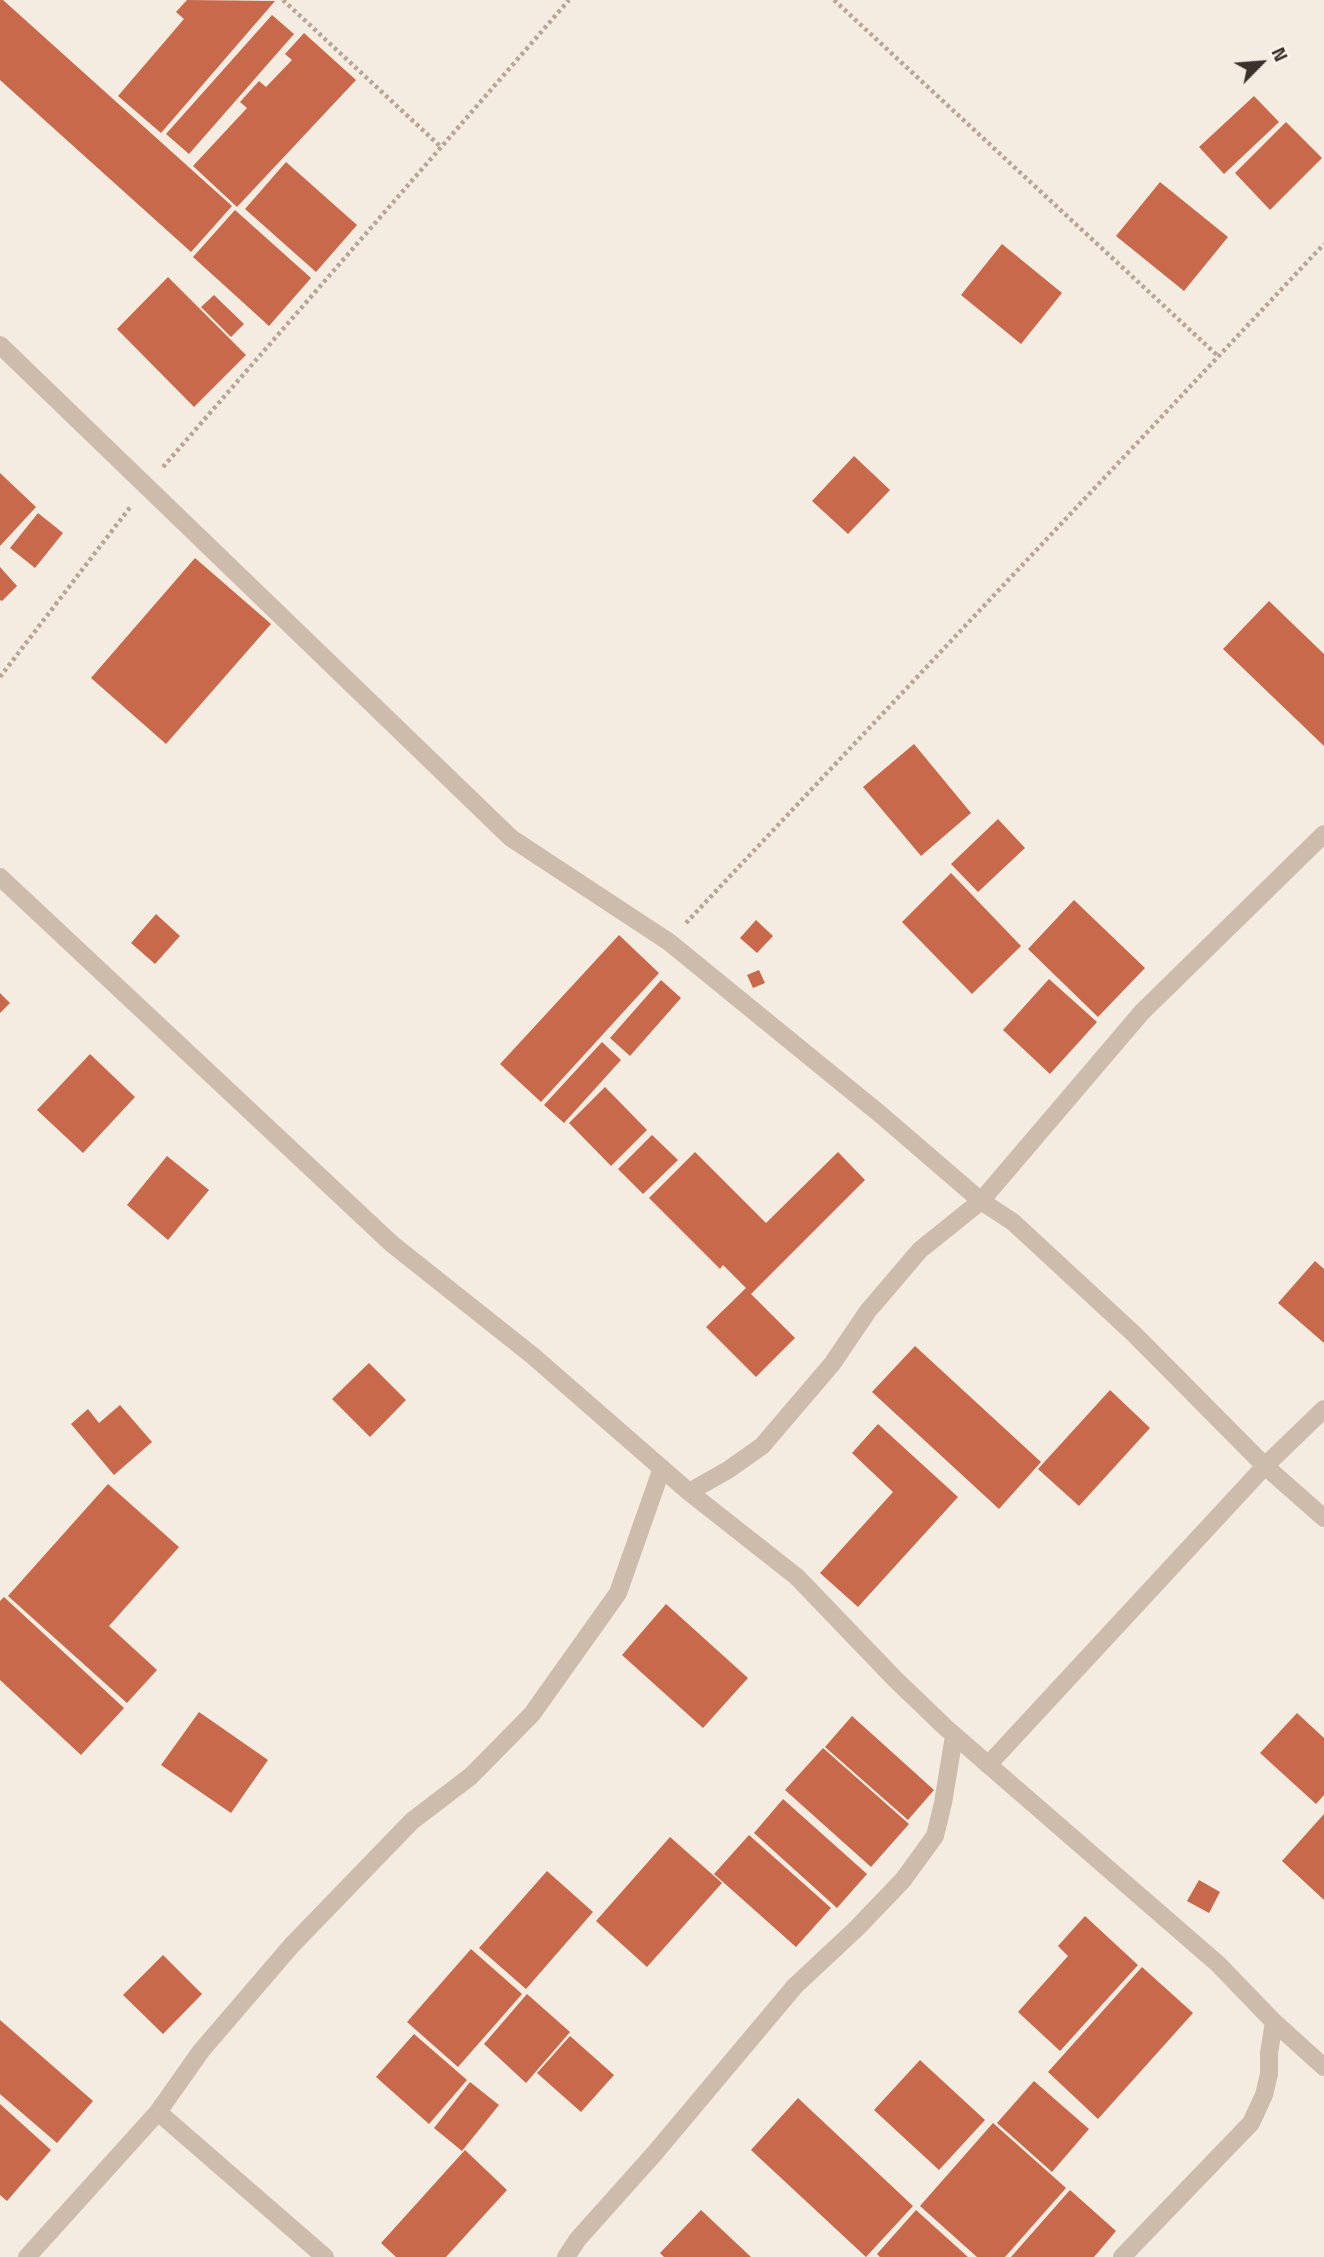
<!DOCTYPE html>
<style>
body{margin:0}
#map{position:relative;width:1324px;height:2257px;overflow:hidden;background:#f4ebe1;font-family:"Titillium Web",sans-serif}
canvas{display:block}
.north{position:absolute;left:1226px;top:28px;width:70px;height:70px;-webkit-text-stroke:5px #fbf5ee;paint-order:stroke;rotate:65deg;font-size:19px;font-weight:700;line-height:28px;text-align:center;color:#3b302b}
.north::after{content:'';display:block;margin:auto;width:24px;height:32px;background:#3b302b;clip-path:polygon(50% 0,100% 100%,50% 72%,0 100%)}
</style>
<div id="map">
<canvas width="1324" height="2257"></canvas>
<div class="north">N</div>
</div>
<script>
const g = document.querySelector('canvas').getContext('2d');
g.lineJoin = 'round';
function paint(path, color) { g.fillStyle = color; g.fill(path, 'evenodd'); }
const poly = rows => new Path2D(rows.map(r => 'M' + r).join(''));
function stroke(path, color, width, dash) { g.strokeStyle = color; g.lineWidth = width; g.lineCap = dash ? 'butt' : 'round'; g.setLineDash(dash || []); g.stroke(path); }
paint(poly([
 [0,0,3,0,232,206,191,252,0,80],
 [187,0,275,1,161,133,118,96,184,19,176,12],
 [272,15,294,34,189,154,166,134],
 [304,33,356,80,237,207,193,166,247,108,240,102,259,81,266,87,292,60,285,54],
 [1254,96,1279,122,1224,174,1199,147],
 [1286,122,1322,158,1270,210,1235,173],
 [286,162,357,225,316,272,245,209],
 [1160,182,1228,237,1184,291,1116,236],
 [235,210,311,278,269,326,193,257],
 [1002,244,1062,293,1021,344,961,295],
 [168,277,246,355,194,407,117,329],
 [214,295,244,324,231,337,201,307],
 [854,456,890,490,848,534,812,501],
 [0,473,36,507,0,546],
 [38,513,63,533,35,568,10,548],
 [195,558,271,624,166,744,91,678],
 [0,567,17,586,2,601,0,600],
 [1269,601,1324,654,1324,746,1223,649],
 [914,744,971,813,921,856,863,787],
 [998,819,1025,848,978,892,951,864],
 [951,873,1021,946,972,994,902,922],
 [1074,900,1145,968,1098,1017,1028,949],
 [156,914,180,936,155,964,131,943],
 [756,920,773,936,757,953,740,938],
 [619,935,659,973,541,1102,500,1064],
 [759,970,765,983,753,988,747,975],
 [1049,979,1097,1022,1050,1074,1003,1030],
 [661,980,681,998,630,1056,610,1038],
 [0,993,10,1003,0,1013],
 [602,1042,621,1060,564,1123,544,1105],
 [90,1054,135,1097,83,1153,37,1110],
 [605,1087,647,1130,611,1166,569,1123],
 [652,1135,678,1160,643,1194,618,1169],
 [695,1152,766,1223,838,1152,865,1180,751,1294,795,1338,756,1377,706,1327,746,1288,723,1265,720,1269,649,1198],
 [167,1156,209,1190,168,1240,127,1205],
 [1315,1261,1324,1269,1324,1343,1278,1303],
 [915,1346,1041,1462,999,1509,872,1392],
 [369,1363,406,1400,370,1437,332,1399],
 [1110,1390,1150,1428,1079,1506,1038,1469],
 [120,1405,152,1442,114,1475,71,1424,88,1409,99,1423],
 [878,1424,958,1497,858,1607,820,1573,893,1492,852,1453],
 [108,1484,179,1547,109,1626,157,1670,127,1703,8,1596],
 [4,1597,124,1708,81,1755,0,1680,0,1601],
 [666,1604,748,1678,703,1728,622,1655],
 [199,1712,268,1760,231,1813,161,1765],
 [1297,1713,1324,1738,1324,1795,1316,1804,1260,1753],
 [852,1716,934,1790,908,1820,825,1747],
 [823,1748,909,1824,871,1867,785,1790],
 [783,1799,867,1874,837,1908,754,1833],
 [1324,1814,1324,1900,1282,1861],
 [749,1835,831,1908,796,1947,714,1874],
 [670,1837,722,1883,647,1967,596,1921],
 [547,1871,593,1912,526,1989,479,1948],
 [1199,1880,1220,1892,1209,1913,1187,1901],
 [1085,1916,1138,1965,1060,2051,1018,2012,1068,1956,1058,1946],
 [471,1949,522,1994,458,2067,407,2022],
 [163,1955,202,1994,163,2034,123,1995],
 [1142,1967,1193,2013,1098,2119,1048,2072],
 [527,1994,570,2032,526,2083,484,2044],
 [0,2020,93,2101,57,2143,0,2094],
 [414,2034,467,2080,429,2124,376,2077],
 [570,2036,614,2075,581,2112,537,2073],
 [920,2060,985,2120,939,2170,874,2110],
 [1034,2081,1089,2129,1052,2172,997,2123],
 [470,2082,499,2105,462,2151,434,2128],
 [798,2098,913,2206,866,2257,751,2150],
 [0,2104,51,2150,7,2201,0,2195],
 [993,2123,1066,2188,1005,2257,977,2257,920,2206],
 [465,2150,507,2190,446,2257,396,2257,381,2243],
 [1070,2190,1116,2231,1094,2257,1011,2257],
 [701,2210,751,2257,664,2257,660,2253],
 [916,2210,968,2257,880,2257,877,2254]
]), '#c8694b');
stroke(poly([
 [283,0,441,147],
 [834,0,1218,356],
 [163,467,569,0],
 [0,677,131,506],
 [686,923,1324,244]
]), '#b9a596', 4.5, [3.5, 3.5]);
stroke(poly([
 [0,345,511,838,669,942,880,1114,981,1201,1013,1222,1134,1334,1265,1466,1324,1518],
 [0,877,392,1244,533,1356,689,1492,797,1577,895,1679,946,1728,1218,1964,1274,2022,1324,2067],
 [689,1492,728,1470,762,1446,832,1364,868,1311,920,1250,981,1201,1142,1012,1324,834],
 [988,1765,1265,1466,1324,1409],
 [158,2112,325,2257],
 [27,2257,158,2112,201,2051,292,1945,412,1821,471,1776,532,1714,618,1593,662,1468],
 [566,2257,578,2239,654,2154,795,1986,857,1928,903,1880,935,1836,943,1803,954,1736],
 [1122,2257,1251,2123,1264,2095,1269,2074,1269,2053,1274,2022]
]), '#cdbbac', 18);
</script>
